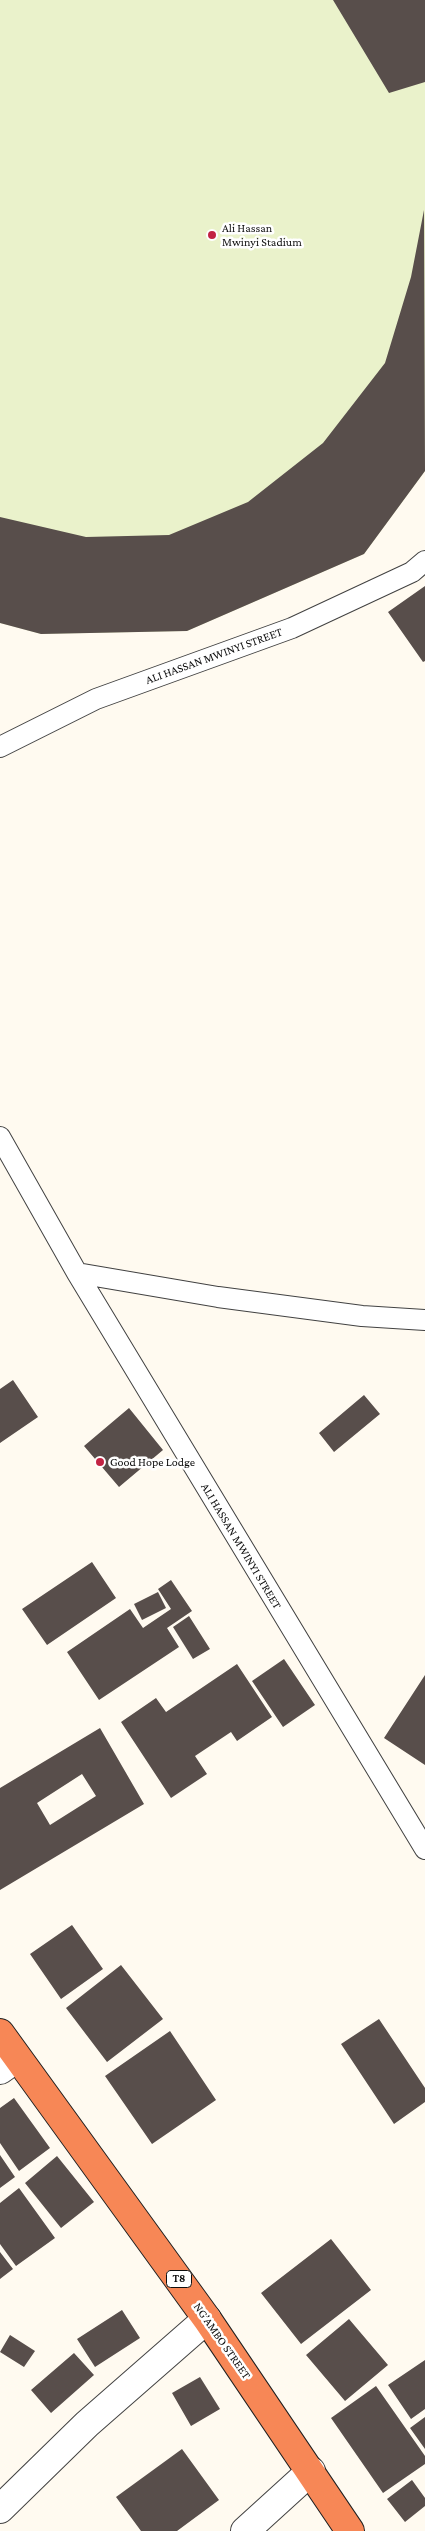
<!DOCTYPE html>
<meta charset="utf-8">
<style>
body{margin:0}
canvas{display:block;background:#fffaf0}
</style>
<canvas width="425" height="2531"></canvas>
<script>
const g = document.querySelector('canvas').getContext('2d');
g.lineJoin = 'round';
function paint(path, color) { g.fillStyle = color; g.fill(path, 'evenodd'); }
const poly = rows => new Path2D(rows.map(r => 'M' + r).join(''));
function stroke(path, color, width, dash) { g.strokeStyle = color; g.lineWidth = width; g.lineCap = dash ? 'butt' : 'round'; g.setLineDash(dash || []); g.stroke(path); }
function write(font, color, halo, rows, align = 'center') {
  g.font = font + ' "Crimson Pro",serif'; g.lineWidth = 5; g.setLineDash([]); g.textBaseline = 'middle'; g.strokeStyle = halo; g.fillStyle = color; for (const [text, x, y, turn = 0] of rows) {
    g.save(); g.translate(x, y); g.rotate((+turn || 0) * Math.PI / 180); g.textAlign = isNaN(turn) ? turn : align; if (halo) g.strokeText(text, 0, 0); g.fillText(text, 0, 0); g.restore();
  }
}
paint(poly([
 [0,0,425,0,425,471,364,554,187,631,41,634,0,623]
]), '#eaf2cb');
paint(poly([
 [333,0,425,0,425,82,389,93],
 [424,210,425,471,364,554,187,631,41,634,0,623,0,517,86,537,169,535,248,502,323,443,385,363,411,277],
 [425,586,425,661,423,662,388,612],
 [13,1380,38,1417,0,1443,0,1389],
 [364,1395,380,1414,334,1452,319,1433],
 [129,1408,163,1450,119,1487,84,1446],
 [92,1562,116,1598,47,1645,22,1609],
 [171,1580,192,1611,167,1628,179,1647,99,1700,67,1652,130,1609,143,1628,171,1609,158,1589],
 [158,1592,166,1608,142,1620,134,1604],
 [189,1616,210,1649,193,1659,173,1627],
 [284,1659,315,1705,283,1727,252,1681],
 [237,1664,272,1717,237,1741,231,1732,195,1756,207,1774,171,1798,121,1722,156,1698,166,1712],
 [425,1675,425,1765,384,1738],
 [100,1728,144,1804,0,1890,0,1788],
 [82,1774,96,1796,50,1825,37,1803],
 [72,1925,103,1969,61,1999,30,1954],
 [121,1965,163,2019,107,2062,66,2008],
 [379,2019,425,2088,425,2102,394,2124,341,2044],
 [170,2031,216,2100,152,2144,105,2076],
 [14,2098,50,2148,19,2171,0,2143,0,2108],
 [0,2155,15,2177,0,2188],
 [57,2156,94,2202,61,2228,25,2183],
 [19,2188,55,2238,16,2266,0,2244,0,2203],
 [331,2239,371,2290,301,2344,261,2293],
 [0,2252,13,2269,0,2279],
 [122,2310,140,2338,95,2367,77,2339],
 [349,2319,388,2365,345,2401,306,2355],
 [10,2335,35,2351,24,2367,0,2352],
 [74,2353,94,2375,51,2413,31,2390],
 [425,2360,425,2409,411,2419,388,2385],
 [200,2377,220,2409,191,2426,172,2393],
 [376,2386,425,2456,425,2464,383,2493,331,2418],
 [425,2417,425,2449,410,2428],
 [182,2449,219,2500,177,2531,141,2531,116,2497],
 [412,2480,425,2498,425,2506,405,2522,387,2499]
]), '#584e4b');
const lane = poly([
 [0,747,96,699,292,628,412,572,425,561],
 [0,1137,77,1273,425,1849],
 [77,1273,218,1297,362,1316,425,1320]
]);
const street = poly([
 [0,2070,17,2058],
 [0,2509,87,2424,207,2319],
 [245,2531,311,2471]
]);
const highway = poly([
 [0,2033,207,2319,350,2531]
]);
stroke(lane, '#424242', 22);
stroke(street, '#424242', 30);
stroke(highway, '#202020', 30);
stroke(lane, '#fff', 20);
stroke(street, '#fff', 28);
stroke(highway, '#f78756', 28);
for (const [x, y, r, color] of [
 [212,235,5,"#c22343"],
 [100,1462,5,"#c22343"]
]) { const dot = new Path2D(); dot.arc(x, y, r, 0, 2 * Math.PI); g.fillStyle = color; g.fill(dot); stroke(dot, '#fff', 2); }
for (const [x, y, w] of [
 [179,2279,25]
]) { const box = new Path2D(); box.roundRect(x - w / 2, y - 8.5, w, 17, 4); g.fillStyle = '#fff'; g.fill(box); stroke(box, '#0f0f0f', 1); }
write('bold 11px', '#0f0f0f', null, [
 ["T8",179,2279]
]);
write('12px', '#0f0f0f', '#fff', [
 ["Ali Hassan",222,228],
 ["Mwinyi Stadium",222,242],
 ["Good Hope Lodge",110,1462]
], 'left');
write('12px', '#0f0f0f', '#fff', [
 ["ALI HASSAN MWINYI STREET",214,656,-20],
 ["ALI HASSAN MWINYI STREET",241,1546,59],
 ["NG’AMBO STREET",222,2341,55]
]);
</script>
